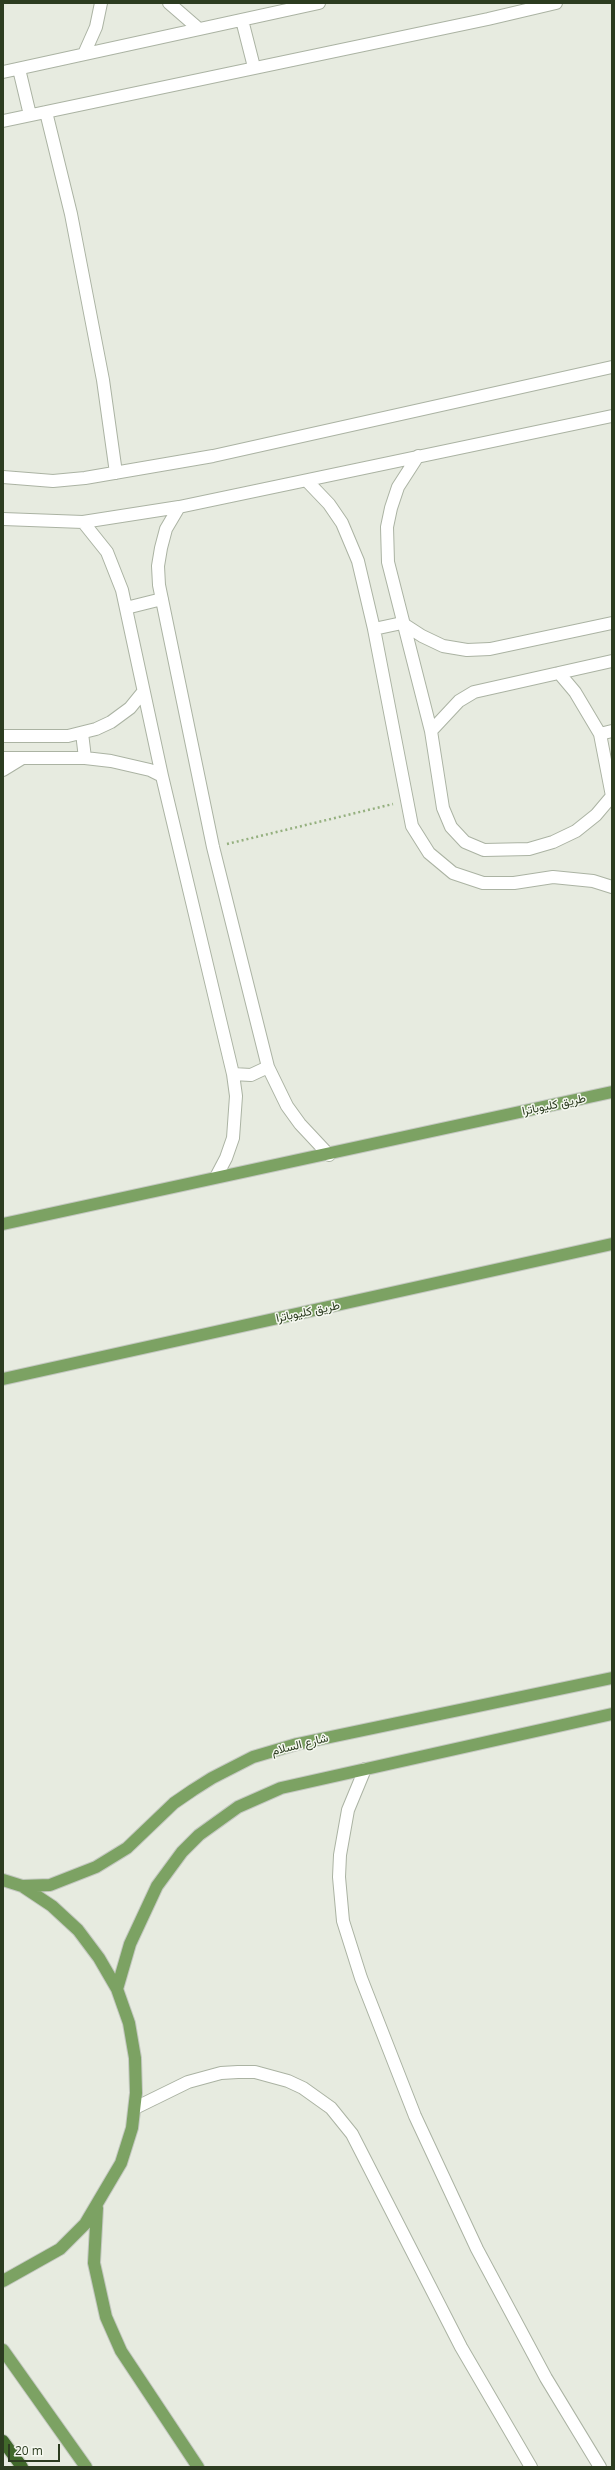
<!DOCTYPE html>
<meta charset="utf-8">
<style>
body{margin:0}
#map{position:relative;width:615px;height:2470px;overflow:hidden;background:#e7ebe0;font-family:"Open Sans",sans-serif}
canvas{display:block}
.frame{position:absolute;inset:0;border:4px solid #2c3c20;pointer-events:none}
.scale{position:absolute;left:8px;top:2444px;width:52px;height:18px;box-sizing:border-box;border:2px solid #2c3c20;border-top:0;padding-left:5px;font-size:12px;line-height:14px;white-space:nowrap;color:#2c3c20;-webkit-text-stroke:3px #f5f8f0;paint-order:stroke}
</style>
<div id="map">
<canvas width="615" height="2470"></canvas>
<div class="frame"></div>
<div class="scale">20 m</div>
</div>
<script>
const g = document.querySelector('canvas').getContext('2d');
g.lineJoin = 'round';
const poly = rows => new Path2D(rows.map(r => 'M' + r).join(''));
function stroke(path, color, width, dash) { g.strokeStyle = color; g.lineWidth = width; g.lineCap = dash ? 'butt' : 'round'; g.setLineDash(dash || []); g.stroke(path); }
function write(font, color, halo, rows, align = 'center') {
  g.font = font + ' "Open Sans",Vazirmatn,sans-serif'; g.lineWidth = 3; g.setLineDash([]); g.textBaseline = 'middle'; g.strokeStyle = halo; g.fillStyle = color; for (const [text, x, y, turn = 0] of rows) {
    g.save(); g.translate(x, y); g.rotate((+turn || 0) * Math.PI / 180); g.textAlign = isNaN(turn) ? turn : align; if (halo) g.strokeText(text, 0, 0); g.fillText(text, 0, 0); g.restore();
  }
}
const minor = poly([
 [169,3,199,29],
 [242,20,254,67],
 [84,54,96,27,101,3],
 [19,69,30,115],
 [3,72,319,3],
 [46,112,71,214,103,380,116,473],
 [3,121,488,19,556,3],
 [418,456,398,487,391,508,387,527,388,562,431,731,443,808,451,827,465,842,484,850,529,849,553,842,576,831,596,815,612,796],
 [3,477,53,481,85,478,213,456,612,367],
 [307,481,329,504,342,523,358,561,374,629,412,826,429,853,453,873,483,883,514,883,553,877,593,881,612,887],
 [179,507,166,529,161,548,158,566,159,585,213,847,268,1067,287,1106,300,1124,329,1155],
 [3,519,83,522,179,507,612,416],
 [83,522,107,552,122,590,162,776,233,1074,236,1096,233,1138,226,1158,216,1177],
 [126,608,162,599],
 [374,629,402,623,422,636,443,646,467,650,490,649,612,623],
 [559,673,575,692,600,734,612,796],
 [431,731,459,701,474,692,612,661],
 [82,733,85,758],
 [600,734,612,731],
 [3,736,68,736,96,729,111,722,130,708,143,692],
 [3,758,85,758,111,761,150,770,162,776],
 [3,770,21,759],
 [233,1074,251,1075,268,1067],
 [365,1769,348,1810,340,1855,339,1877,343,1921,361,1978,415,2116,477,2249,546,2378,600,2467],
 [135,2108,188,2082,221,2073,238,2072,255,2072,288,2081,303,2088,331,2108,352,2134,461,2347,531,2467]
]);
const major = poly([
 [3,1224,612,1092],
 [3,1379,612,1244],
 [3,1880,22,1886,52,1906,78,1930,99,1958,117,1989,129,2023,135,2058,136,2093,132,2128,121,2163,85,2224,60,2249,3,2281],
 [22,1886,50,1885,96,1867,127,1848,174,1803,193,1790,212,1778,253,1757,297,1744,612,1678],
 [117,1989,130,1944,157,1886,182,1852,199,1835,238,1807,281,1788,612,1714],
 [97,2208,94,2263,106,2317,121,2351,198,2467],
 [3,2350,86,2467]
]);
const highway = poly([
 [3,2441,22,2467]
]);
stroke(minor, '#abb3a3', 14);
stroke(major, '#c4c8c1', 14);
stroke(highway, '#c4c8c1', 14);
stroke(poly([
 [227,844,393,804]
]), '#95b07f', 2.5, [2, 3]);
stroke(minor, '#fff', 12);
stroke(major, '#7ca263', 12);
stroke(highway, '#41692b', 12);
write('12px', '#2c3c20', '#f5f8f0', [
 ["طريق كليوباترا",554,1105,-12],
 ["طريق كليوباترا",308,1312,-12],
 ["شارع السلام",300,1745,-14]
]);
</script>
